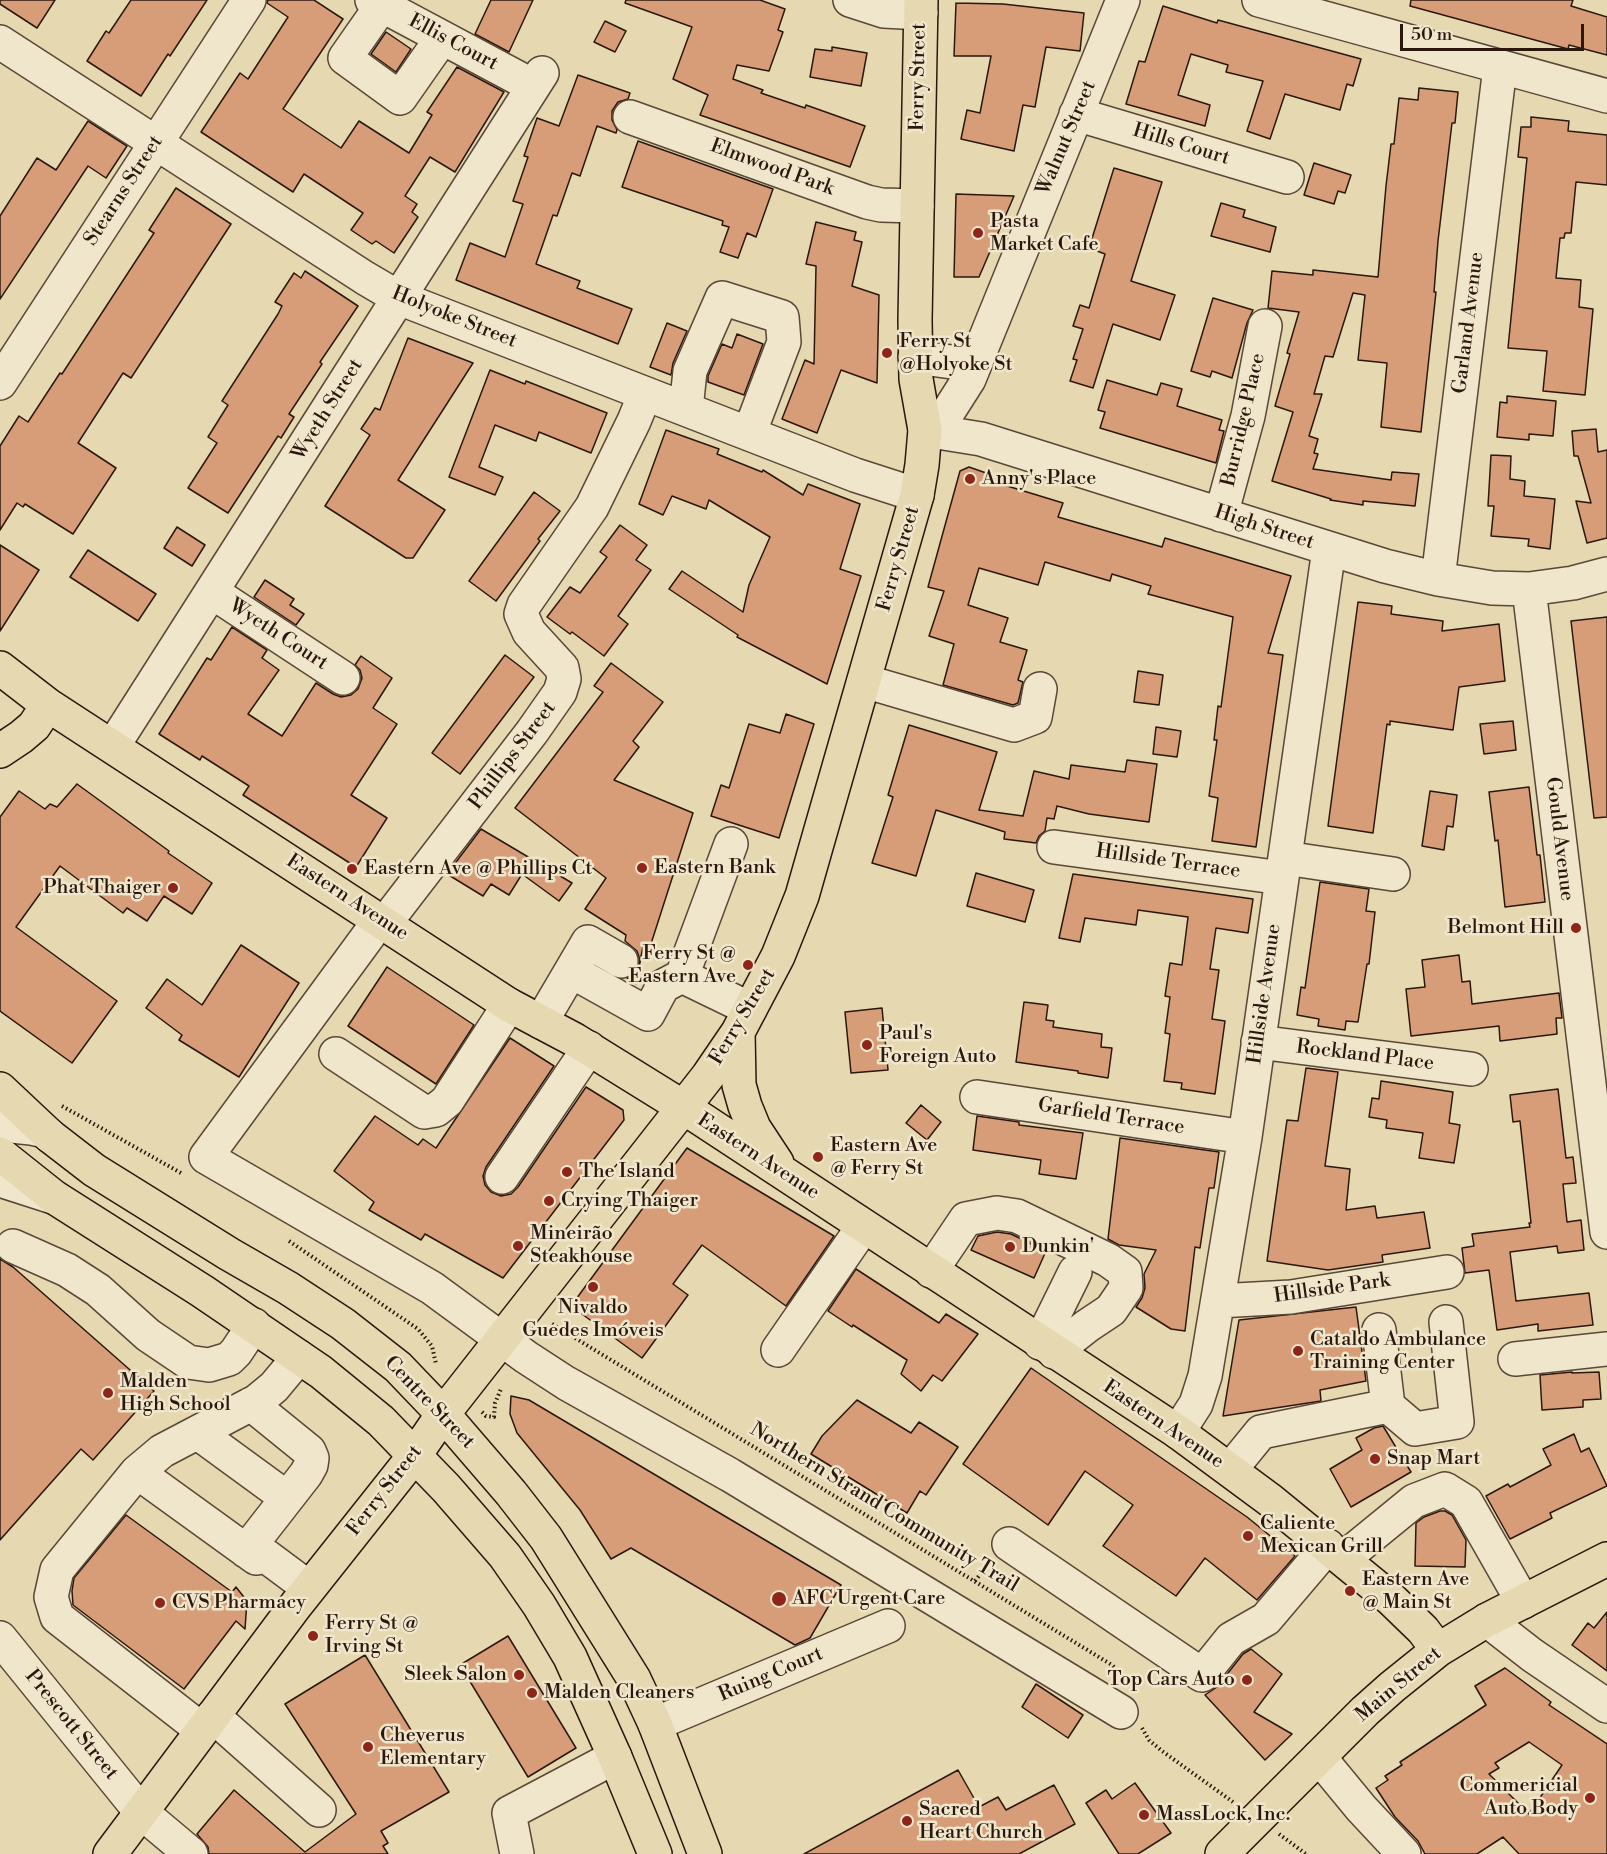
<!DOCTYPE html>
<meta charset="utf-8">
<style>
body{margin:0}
#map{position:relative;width:1607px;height:1854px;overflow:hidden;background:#e6d8b1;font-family:"Libre Bodoni",serif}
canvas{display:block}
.scale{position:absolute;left:1400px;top:24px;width:184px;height:27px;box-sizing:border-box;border:3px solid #2b170e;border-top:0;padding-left:8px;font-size:18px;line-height:21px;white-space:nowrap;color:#2b170e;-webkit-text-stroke:4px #efe6cc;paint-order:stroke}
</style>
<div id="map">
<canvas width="1607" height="1854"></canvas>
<div class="scale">50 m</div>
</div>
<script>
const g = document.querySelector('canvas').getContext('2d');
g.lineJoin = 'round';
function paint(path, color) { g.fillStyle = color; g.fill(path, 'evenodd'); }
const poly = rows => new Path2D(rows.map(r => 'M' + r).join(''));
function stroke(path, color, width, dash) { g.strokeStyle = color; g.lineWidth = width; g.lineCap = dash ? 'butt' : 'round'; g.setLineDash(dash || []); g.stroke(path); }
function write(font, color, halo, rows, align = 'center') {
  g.font = font + ' "Libre Bodoni",serif'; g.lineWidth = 5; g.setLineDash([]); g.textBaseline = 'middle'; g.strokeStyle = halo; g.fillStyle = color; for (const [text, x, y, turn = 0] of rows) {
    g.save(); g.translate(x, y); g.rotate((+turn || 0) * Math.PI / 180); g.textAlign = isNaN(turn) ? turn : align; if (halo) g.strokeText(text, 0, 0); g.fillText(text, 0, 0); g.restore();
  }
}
const building = poly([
 [0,0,55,0,37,28,0,4,0,0],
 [131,0,207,0,170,56,168,54,141,96,87,61,106,31,109,33,131,0],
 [268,0,314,0,343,19,283,109,341,148,359,121,409,153,432,115,427,112,457,67,504,92,455,172,430,157,405,196,417,204,412,212,418,217,394,253,376,241,372,244,351,230,363,213,304,174,293,192,201,132,240,73,248,79,288,17,267,3,268,0],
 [491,0,533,0,509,52,475,34,491,0],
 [626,0,760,0,785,9,778,30,783,32,769,71,737,65,733,79,763,90,761,93,805,108,806,105,865,126,850,167,700,115,708,95,673,79,692,27,625,3,626,0],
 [1411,0,1573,0,1571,6,1607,17,1607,55,1569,45,1568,49,1410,6,1411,0],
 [956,3,1003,4,1084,13,1080,51,1046,47,1035,107,1023,105,1014,151,961,139,967,110,980,113,991,56,954,56,956,3],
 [1163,6,1217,23,1218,20,1361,59,1353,86,1347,84,1340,110,1285,94,1270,139,1247,131,1263,81,1226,72,1228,65,1191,54,1178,95,1210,105,1205,126,1126,104,1139,61,1145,62,1163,6],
 [605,21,626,31,615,52,594,42,605,21],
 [386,32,411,49,396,72,371,54,386,32],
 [832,47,867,53,861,86,810,77,815,49,832,51,832,47],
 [578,75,630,93,628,99,618,102,612,111,612,120,617,130,616,133,597,126,580,176,572,173,557,216,553,215,536,264,580,281,577,288,632,309,618,344,456,280,470,243,505,257,523,204,513,201,528,157,524,156,537,118,559,126,578,75],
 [1419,88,1458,92,1455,123,1452,123,1438,241,1434,292,1436,292,1421,432,1381,427,1387,363,1358,360,1365,295,1353,293,1333,357,1325,356,1314,394,1322,394,1309,436,1318,439,1314,453,1318,454,1313,469,1391,480,1392,472,1419,474,1415,506,1363,501,1363,505,1330,500,1331,499,1272,481,1293,412,1275,406,1290,354,1287,353,1299,312,1268,308,1272,271,1313,275,1313,270,1378,277,1386,186,1391,144,1394,144,1399,98,1418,100,1419,88],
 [1531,117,1569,121,1568,131,1607,135,1607,185,1576,182,1571,233,1565,233,1564,238,1560,238,1556,278,1581,280,1579,307,1593,309,1585,395,1543,391,1547,351,1508,348,1527,158,1518,157,1521,127,1531,127,1531,117],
 [88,121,127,146,106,178,88,166,0,299,0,216,37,158,56,170,88,121],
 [638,141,773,189,756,237,747,233,738,258,720,252,729,227,722,225,723,221,622,187,638,141],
 [1314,163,1351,175,1345,193,1338,191,1334,204,1304,195,1314,163],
 [1114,168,1162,182,1131,281,1175,295,1160,340,1113,324,1093,388,1070,381,1077,360,1073,359,1083,329,1073,326,1080,305,1089,308,1105,254,1089,248,1114,168],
 [176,188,231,224,131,378,123,373,78,443,116,468,73,534,25,504,23,507,17,503,0,530,0,446,19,416,28,422,60,373,62,374,154,233,149,230,176,188],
 [956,194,1014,196,979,277,954,277,956,194],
 [1221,203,1245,210,1243,217,1276,227,1270,252,1211,236,1221,203],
 [816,222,856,232,854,240,862,242,852,286,879,295,877,383,841,370,817,433,782,419,805,360,814,364,816,266,806,264,816,222],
 [305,271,358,306,320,362,322,364,289,414,294,417,281,438,278,436,228,513,188,488,217,443,208,437,228,405,222,401,278,314,282,306,275,302,294,273,301,278,305,271],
 [1213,298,1253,310,1247,323,1232,378,1212,371,1210,377,1191,371,1213,298],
 [667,323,687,331,673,363,671,375,650,367,667,323],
 [737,334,763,344,744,395,708,382,708,376,722,344,732,348,737,334],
 [408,338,473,363,398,480,445,510,413,558,406,558,325,506,370,435,361,429,375,408,380,410,408,338],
 [490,370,525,384,526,381,607,413,591,453,539,432,536,441,495,425,479,467,503,477,495,495,449,477,490,370],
 [1107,380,1157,395,1161,383,1182,389,1177,406,1222,420,1219,430,1224,431,1216,463,1100,428,1105,412,1098,410,1107,380],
 [1507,396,1556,401,1553,436,1529,434,1529,440,1497,437,1500,402,1507,403,1507,396],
 [1596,429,1598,452,1607,450,1607,538,1587,543,1576,501,1591,503,1578,456,1574,456,1572,431,1596,429],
 [666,430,719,449,717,454,762,472,763,470,803,495,808,484,860,504,840,569,861,576,827,684,737,637,738,635,669,589,682,571,743,612,749,585,770,537,709,500,706,509,672,496,663,515,639,504,666,430],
 [1491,455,1511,456,1510,479,1525,481,1524,496,1555,499,1550,549,1528,546,1529,539,1491,536,1494,506,1488,506,1491,455],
 [969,467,1006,480,1004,485,1063,503,1058,517,1162,547,1165,538,1291,576,1268,653,1283,655,1256,847,1212,841,1218,798,1209,796,1217,740,1214,740,1218,706,1221,707,1233,617,1148,594,1151,586,1112,574,1110,581,1045,562,1038,585,979,568,968,605,1008,618,1000,642,1027,650,1018,680,1023,682,1018,703,1013,705,943,685,954,644,929,636,944,591,928,587,960,471,969,467],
 [534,492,560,511,538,539,540,541,496,601,469,581,534,492],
 [620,525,647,545,636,560,651,570,618,616,628,624,604,656,572,632,570,634,547,617,570,587,580,593,607,557,600,552,620,525],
 [177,527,205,545,192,566,164,548,177,527],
 [0,545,39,570,0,631,0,545],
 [88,550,156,594,138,621,70,577,88,550],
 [265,580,294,599,290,605,304,614,296,625,254,597,265,580],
 [1358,602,1392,606,1391,614,1443,621,1442,631,1499,624,1505,681,1459,687,1453,730,1390,721,1390,725,1387,724,1373,833,1328,826,1358,602],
 [1607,617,1607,817,1594,818,1571,621,1607,617],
 [232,627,267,650,262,658,279,670,248,714,282,736,316,683,333,694,341,697,351,695,358,689,362,678,360,670,355,665,361,656,392,678,373,708,397,724,351,795,387,818,356,867,243,795,249,786,202,756,200,760,159,734,207,658,211,660,232,627],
 [505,655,534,677,460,774,432,753,505,655],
 [611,663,663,702,633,741,639,747,614,780,693,813,649,950,643,946,636,984,627,978,637,970,640,960,637,951,625,941,626,935,585,909,606,878,515,808,603,692,594,686,611,663],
 [1138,671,1163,675,1159,705,1134,702,1138,671],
 [786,714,814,724,779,838,711,816,721,785,729,788,749,724,780,733,786,714],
 [1513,721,1516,750,1484,754,1480,724,1513,721],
 [909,725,997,752,979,810,1023,816,1034,771,1069,779,1071,765,1125,772,1127,760,1157,764,1149,822,1089,814,1057,806,1054,819,1047,818,1045,831,1039,836,1036,843,1004,839,1005,832,936,810,916,876,872,863,893,797,888,795,909,725],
 [1156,727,1181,731,1177,757,1153,754,1156,727],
 [77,784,169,851,168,853,212,883,192,914,164,896,147,921,127,908,123,913,60,866,16,927,117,1001,72,1063,0,1011,0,817,19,791,45,809,50,804,57,807,77,784],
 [1529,787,1537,855,1540,855,1545,902,1505,907,1498,840,1495,841,1489,792,1529,787],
 [1430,791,1457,795,1453,827,1447,826,1444,850,1422,846,1430,791],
 [481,829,572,883,559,901,522,874,509,895,491,884,483,896,447,874,481,829],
 [976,873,1034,890,1025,922,967,906,976,873],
 [1073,874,1253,899,1248,933,1216,928,1210,969,1219,970,1212,1019,1225,1021,1215,1094,1181,1089,1182,1083,1164,1081,1170,1034,1165,1033,1170,997,1165,996,1170,963,1182,965,1188,917,1138,910,1136,925,1085,918,1080,942,1059,938,1073,874],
 [1320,882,1369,889,1366,911,1375,912,1369,964,1367,964,1358,1022,1346,1021,1345,1030,1318,1026,1319,1019,1297,1015,1301,987,1305,988,1320,882],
 [241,945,299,983,239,1077,179,1040,182,1035,146,1008,167,979,202,1005,241,945],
 [1459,955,1462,982,1470,981,1472,1004,1559,993,1562,1018,1556,1018,1557,1034,1500,1041,1499,1026,1411,1036,1406,989,1425,987,1422,960,1459,955],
 [387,967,474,1025,436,1084,348,1026,387,967],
 [1024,1002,1048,1005,1046,1020,1054,1021,1053,1027,1102,1034,1101,1047,1112,1048,1108,1078,1078,1073,1078,1071,1016,1062,1024,1002],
 [882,1008,888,1070,851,1073,845,1012,882,1008],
 [510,1038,554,1066,486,1167,483,1176,485,1185,491,1192,501,1196,511,1194,518,1187,586,1087,623,1110,624,1120,503,1278,425,1234,421,1240,369,1210,374,1202,334,1171,375,1116,418,1145,423,1139,436,1148,510,1038],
 [1306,1068,1338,1072,1325,1166,1350,1169,1346,1210,1375,1206,1377,1218,1424,1212,1430,1248,1382,1255,1383,1262,1328,1270,1267,1261,1287,1120,1298,1121,1306,1068],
 [1381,1081,1453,1092,1449,1123,1460,1125,1454,1163,1419,1158,1423,1133,1386,1128,1387,1120,1369,1117,1372,1098,1379,1099,1381,1081],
 [1558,1089,1566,1158,1573,1157,1576,1183,1563,1184,1567,1222,1581,1220,1584,1250,1558,1253,1557,1246,1510,1252,1516,1301,1589,1293,1593,1325,1538,1331,1538,1324,1497,1330,1489,1270,1465,1273,1462,1248,1474,1246,1472,1234,1530,1227,1529,1223,1531,1223,1520,1121,1513,1122,1510,1095,1558,1089],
 [921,1105,941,1122,927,1140,906,1123,921,1105],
 [977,1116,1019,1122,1019,1125,1083,1133,1076,1179,1039,1174,1041,1160,973,1150,977,1116],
 [1120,1138,1219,1152,1214,1188,1209,1188,1200,1248,1195,1247,1185,1331,1171,1329,1136,1307,1142,1298,1145,1288,1144,1274,1156,1250,1119,1245,1108,1239,1120,1138],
 [687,1148,834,1236,786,1306,702,1245,673,1284,688,1295,642,1358,571,1306,687,1148],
 [997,1232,1011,1234,1046,1251,1034,1278,971,1250,978,1236,997,1232],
 [0,1259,13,1267,154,1391,93,1460,81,1449,0,1540,0,1259],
 [856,1269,939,1323,946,1314,978,1334,942,1381,933,1375,921,1391,901,1374,907,1360,853,1325,852,1327,828,1311,856,1269],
 [1356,1307,1366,1381,1320,1390,1321,1401,1223,1416,1239,1320,1356,1307],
 [1031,1368,1247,1517,1295,1556,1257,1600,1205,1558,1176,1596,1103,1546,1133,1505,1085,1471,1048,1525,963,1464,1031,1368],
 [1572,1372,1572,1373,1599,1372,1601,1399,1583,1400,1583,1407,1542,1410,1540,1375,1572,1372],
 [511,1396,529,1400,841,1585,810,1638,795,1645,631,1548,611,1559,580,1510,517,1433,510,1414,511,1396],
 [857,1400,911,1433,919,1422,958,1447,926,1495,920,1491,907,1513,811,1454,822,1436,857,1400],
 [1383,1426,1411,1472,1351,1507,1330,1469,1362,1450,1356,1438,1374,1428,1383,1426],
 [1574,1434,1581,1452,1589,1448,1607,1486,1550,1513,1552,1518,1510,1539,1486,1496,1508,1484,1510,1487,1551,1465,1543,1449,1574,1434],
 [1440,1511,1445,1511,1452,1515,1466,1540,1465,1567,1415,1566,1416,1523,1424,1517,1440,1511],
 [126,1515,232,1592,236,1587,247,1601,245,1629,236,1621,184,1689,73,1605,72,1591,74,1578,126,1515],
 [1607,1612,1607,1671,1572,1645,1588,1623,1594,1628,1607,1612],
 [508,1636,576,1748,528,1777,460,1665,508,1636],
 [1251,1649,1282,1674,1254,1712,1292,1734,1265,1760,1205,1695,1217,1687,1243,1654,1251,1649],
 [365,1655,449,1792,381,1831,388,1843,383,1846,388,1854,209,1854,208,1847,197,1834,234,1790,305,1852,356,1814,285,1704,365,1655],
 [1505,1668,1551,1702,1549,1705,1607,1744,1607,1854,1519,1854,1503,1837,1477,1854,1425,1854,1418,1841,1395,1817,1376,1788,1388,1780,1385,1776,1402,1765,1400,1762,1486,1705,1475,1686,1505,1668],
 [1529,1742,1562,1765,1529,1814,1489,1774,1499,1768,1495,1763,1529,1742],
 [1036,1684,1083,1715,1068,1738,1022,1707,1036,1684],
 [958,1770,979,1807,998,1797,1006,1810,1054,1785,1075,1824,1019,1854,804,1854,958,1770],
 [1135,1783,1171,1833,1138,1854,1119,1854,1086,1803,1106,1790,1112,1799,1135,1783]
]);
paint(building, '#d79d79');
stroke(building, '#2b170e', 1.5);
const minor = poly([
 [372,0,533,86],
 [850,0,884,11,921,13],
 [1259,0,1607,96],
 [382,5,345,58,400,98,442,38],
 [0,42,365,278,399,298,855,475,917,495],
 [1076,114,1287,177],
 [630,117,867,202,881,205,917,206],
 [915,357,974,365],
 [0,383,249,0],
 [686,409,690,371,722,298,782,317,784,342,749,434],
 [925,430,981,439,1385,566,1438,579,1492,588,1529,589,1573,583,1607,574],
 [925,430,948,412,969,379,1123,0],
 [1221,515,1248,416,1265,326],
 [1438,579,1500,67],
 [1529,589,1607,1232],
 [212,592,343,678],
 [864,681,1014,725,1035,717,1040,689],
 [113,746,542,73],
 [1054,847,1282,878],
 [1285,858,1393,874],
 [380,920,206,1157,432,1288,526,1357,566,1383,730,1475,1121,1712],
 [385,923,532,732,560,692,564,679,562,668,529,632,521,614,524,605,592,507,634,421,645,394],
 [571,971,648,1014,663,986,682,976,731,844],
 [682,976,750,1009],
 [541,1022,588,942,621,961],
 [1258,1042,1471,1069],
 [336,1054,424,1112,436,1110,447,1101,509,1005],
 [977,1097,1245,1137],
 [0,1125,31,1128,44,1131,50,1136],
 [502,1177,589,1048],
 [0,1180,53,1197],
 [13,1246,67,1270,98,1290,148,1335,188,1362,209,1365,229,1359,236,1352,254,1325],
 [931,1271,966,1219,997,1213,1017,1216,1108,1260,1125,1272,1126,1288,1111,1310,1087,1326,1054,1352],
 [1218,1301,1291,1297,1447,1272],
 [1379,1330,1388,1406],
 [1040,1343,1075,1272],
 [778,1350,863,1227],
 [1515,1359,1607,1349],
 [1178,1432,1196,1404,1205,1376,1245,1137,1329,549],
 [198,1433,287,1498],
 [1230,1470,1261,1432,1388,1406,1415,1429,1457,1422,1446,1322],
 [137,1472,162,1451,257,1401,274,1387,299,1357],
 [1009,1544,1202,1675,1231,1639,1266,1619,1328,1546],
 [246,1551,306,1474,311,1465,312,1458,309,1451,251,1404],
 [1343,1559,1414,1501,1445,1489,1466,1502,1523,1602],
 [1487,1620,1532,1655,1607,1706],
 [0,1638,141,1812,191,1854],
 [213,1716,319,1810],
 [655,1724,888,1626],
 [202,1730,57,1617,51,1597,57,1570,137,1472,256,1558,266,1556,309,1588],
 [1319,1757,1361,1808,1404,1854],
 [517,1854,509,1813,615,1757]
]);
const major = poly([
 [0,668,48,705,509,1005,575,1040,683,1107,1178,1432,1270,1500,1391,1599,1423,1630,1438,1650],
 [0,751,21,737,34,726,48,705],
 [738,1032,739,1085,745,1106,754,1128,777,1163],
 [0,1089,50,1136,94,1170,229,1254,288,1288,343,1324,398,1367,443,1414,511,1493,546,1538,634,1679,655,1724,705,1854],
 [0,1154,54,1197,202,1291,321,1372,381,1421,446,1488,505,1556,539,1605,570,1657,615,1757,655,1854],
 [110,1854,296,1605,415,1455,443,1414,708,1076,738,1032,778,956,802,896,820,833,917,495,922,465,925,430,916,379,915,320,921,0],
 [1222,1854,1365,1711,1392,1687,1438,1650,1487,1620,1607,1559]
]);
stroke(minor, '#5a4737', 36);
stroke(major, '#2b170e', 36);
stroke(poly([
 [62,1106,181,1173],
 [289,1241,418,1329,432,1346,436,1364],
 [552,1324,1112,1665,1128,1681],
 [482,1412,486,1416,494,1417,495,1403,501,1389],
 [975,1581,989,1563],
 [1142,1728,1149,1740,1162,1751,1233,1802],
 [1279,1834,1306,1854]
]), '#2b170e', 4, [1.5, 3]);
stroke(minor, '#efe6cc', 33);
stroke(major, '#e6d8b1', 33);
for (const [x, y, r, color] of [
 [978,233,6,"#8f2418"],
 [887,353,6,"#8f2418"],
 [970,479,6,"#8f2418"],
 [642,868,6,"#8f2418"],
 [352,869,6,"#8f2418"],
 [173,888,6,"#8f2418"],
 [1576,928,6,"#8f2418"],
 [748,965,6,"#8f2418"],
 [867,1045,6,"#8f2418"],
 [818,1157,6,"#8f2418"],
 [567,1172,6,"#8f2418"],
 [549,1201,6,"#8f2418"],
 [518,1246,6,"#8f2418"],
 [1010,1247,6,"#8f2418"],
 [593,1287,6,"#8f2418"],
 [1298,1351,6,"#8f2418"],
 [108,1393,6,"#8f2418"],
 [1375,1459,6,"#8f2418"],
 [1248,1536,6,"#8f2418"],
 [1350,1591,6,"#8f2418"],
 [779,1599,8,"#8f2418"],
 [160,1603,6,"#8f2418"],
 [313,1636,6,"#8f2418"],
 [519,1675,6,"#8f2418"],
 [1247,1680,6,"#8f2418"],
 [532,1693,6,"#8f2418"],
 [368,1747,6,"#8f2418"],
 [1590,1798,6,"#8f2418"],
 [1144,1815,6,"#8f2418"],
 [907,1821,6,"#8f2418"]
]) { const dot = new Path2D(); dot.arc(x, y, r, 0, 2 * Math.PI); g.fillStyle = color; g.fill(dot); stroke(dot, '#efe6cc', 2); }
write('20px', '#2b170e', '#efe6cc', [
 ["Ellis Court",453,43,28],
 ["Ferry Street",919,77,-89],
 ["Walnut Street",1067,138,-67],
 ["Hills Court",1181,145,17],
 ["Elmwood Park",772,168,20],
 ["Stearns Street",124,191,-57],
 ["Holyoke Street",454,318,22],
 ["Garland Avenue",1469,323,-83],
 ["Wyeth Street",328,410,-58],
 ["Burridge Place",1244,420,-77],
 ["High Street",1264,528,18],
 ["Ferry Street",899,559,-74],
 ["Wyeth Court",278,635,33],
 ["Phillips Street",513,756,-53],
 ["Gould Avenue",1559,839,83],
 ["Hillside Terrace",1168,862,8],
 ["Eastern Avenue",347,898,33],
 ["Hillside Avenue",1265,994,-82],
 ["Ferry Street",743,1017,-59],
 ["Rockland Place",1365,1056,7],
 ["Garfield Terrace",1111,1117,9],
 ["Eastern Avenue",758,1157,33],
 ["Hillside Park",1332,1289,-8],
 ["Centre Street",429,1403,46],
 ["Eastern Avenue",1163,1425,34],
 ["Ferry Street",385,1491,-52],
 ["Northern Strand Community Trail",884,1508,31],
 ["Ruing Court",771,1675,-23],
 ["Main Street",1399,1685,-40],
 ["Prescott Street",71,1725,51]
]);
write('20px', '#2b170e', '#efe6cc', [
 ["Pasta",990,222],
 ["Market Cafe",990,245],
 ["Ferry St",899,342],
 ["@Holyoke St",899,365],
 ["Anny's Place",982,479],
 ["Eastern Bank",654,868],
 ["Eastern Ave @ Phillips Ct",364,869],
 ["Phat Thaiger",161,888,"right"],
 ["Belmont Hill",1564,928,"right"],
 ["Ferry St @",736,954,"right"],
 ["Eastern Ave",736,977,"right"],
 ["Paul's",879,1034],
 ["Foreign Auto",879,1057],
 ["Eastern Ave",830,1146],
 ["@ Ferry St",830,1169],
 ["The Island",579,1172],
 ["Crying Thaiger",561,1201],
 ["Mineirão",530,1234],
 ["Steakhouse",530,1257],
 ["Dunkin'",1022,1247],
 ["Nivaldo",593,1308,"center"],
 ["Guedes Imóveis",593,1331,"center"],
 ["Cataldo Ambulance",1310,1340],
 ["Training Center",1310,1363],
 ["Malden",120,1382],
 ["High School",120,1405],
 ["Snap Mart",1387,1459],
 ["Caliente",1260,1524],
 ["Mexican Grill",1260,1547],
 ["Eastern Ave",1362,1580],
 ["@ Main St",1362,1603],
 ["AFC Urgent Care",792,1599],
 ["CVS Pharmacy",172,1603],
 ["Ferry St @",325,1624],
 ["Irving St",325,1647],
 ["Sleek Salon",507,1675,"right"],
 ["Top Cars Auto",1235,1680,"right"],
 ["Malden Cleaners",544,1693],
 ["Cheverus",380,1736],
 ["Elementary",380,1759],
 ["Commericial",1578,1786,"right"],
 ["Auto Body",1578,1809,"right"],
 ["Sacred",919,1810],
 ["Heart Church",919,1833],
 ["MassLock, Inc.",1156,1815]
], 'left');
</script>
